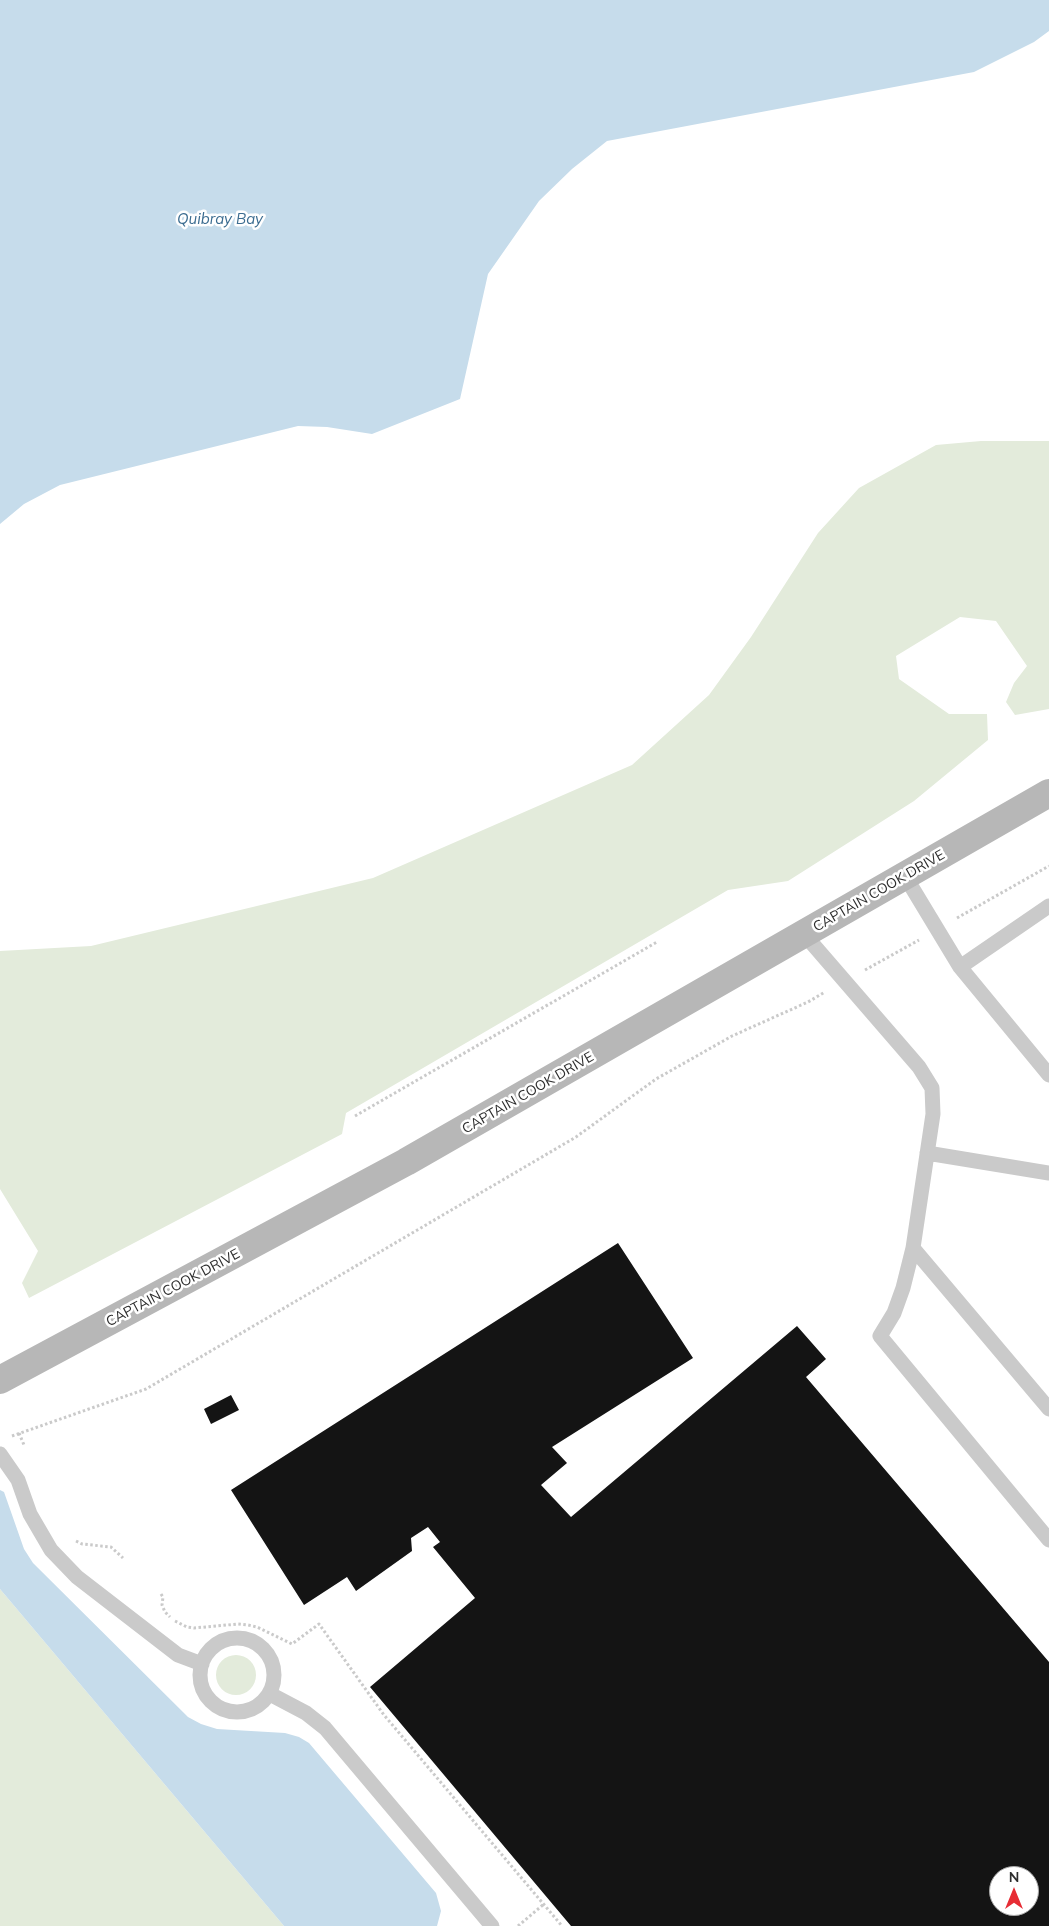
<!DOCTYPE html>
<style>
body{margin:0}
#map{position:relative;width:1049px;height:1926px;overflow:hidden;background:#fff;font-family:Mulish,sans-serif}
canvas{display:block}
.north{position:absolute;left:989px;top:1866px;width:50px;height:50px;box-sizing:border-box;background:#fff;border:1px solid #ababab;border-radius:50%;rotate:0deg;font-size:14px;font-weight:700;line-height:20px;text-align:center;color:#2d2d2d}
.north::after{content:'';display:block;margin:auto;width:18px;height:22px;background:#e72d35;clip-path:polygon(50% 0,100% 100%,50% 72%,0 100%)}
</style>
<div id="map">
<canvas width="1049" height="1926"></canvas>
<div class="north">N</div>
</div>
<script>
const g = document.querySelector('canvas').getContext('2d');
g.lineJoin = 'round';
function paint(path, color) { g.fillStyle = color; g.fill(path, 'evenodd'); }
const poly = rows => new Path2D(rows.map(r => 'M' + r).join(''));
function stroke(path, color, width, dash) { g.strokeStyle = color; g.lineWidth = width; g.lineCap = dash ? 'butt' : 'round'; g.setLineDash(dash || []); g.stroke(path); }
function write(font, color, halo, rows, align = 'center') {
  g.font = font + ' Mulish,sans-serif'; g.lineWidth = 5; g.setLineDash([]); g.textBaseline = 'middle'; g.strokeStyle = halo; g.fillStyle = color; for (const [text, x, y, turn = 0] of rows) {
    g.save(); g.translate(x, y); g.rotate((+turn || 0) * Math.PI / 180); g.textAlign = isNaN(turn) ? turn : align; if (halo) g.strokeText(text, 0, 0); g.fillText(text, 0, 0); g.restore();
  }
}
paint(poly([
 [981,441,1049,441,1049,709,1015,715,1006,702,1014,683,1027,666,996,621,960,617,896,656,899,679,949,714,987,714,988,740,914,801,788,881,728,890,346,1113,342,1134,29,1298,22,1283,38,1251,0,1189,0,951,91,946,373,878,632,765,709,695,751,637,818,533,859,488,936,445],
 [0,1589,284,1926,0,1926],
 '216 1675a20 20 0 1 1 40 0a20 20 0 1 1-40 0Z'
]), '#e3ebdb');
paint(poly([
 [0,0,1049,0,1049,31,1034,42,974,72,607,141,572,169,539,201,488,274,460,399,372,434,327,427,298,426,60,485,24,504,0,524],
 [0,1490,4,1492,24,1549,33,1563,188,1717,201,1724,217,1729,285,1733,299,1737,309,1743,436,1893,441,1911,437,1926,284,1926,0,1589]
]), '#c6dceb');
paint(poly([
 [618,1243,693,1358,552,1447,567,1463,541,1485,571,1517,797,1326,826,1359,806,1377,1049,1662,1049,1926,571,1926,370,1687,475,1598,433,1547,440,1542,428,1527,411,1538,412,1551,356,1591,347,1577,304,1605,231,1490],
 [999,1876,1029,1876,1029,1906,999,1906],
 [231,1395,239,1410,211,1424,204,1409]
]), '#141414');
stroke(poly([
 [957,918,1049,866],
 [865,970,919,940],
 [355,1116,657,942],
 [19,1433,24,1445],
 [12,1436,146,1389,576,1137,656,1079,732,1036,808,1002,825,992],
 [76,1541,82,1544,111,1547,123,1558],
 [161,1594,163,1597,162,1605,165,1612,170,1617],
 [175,1621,187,1627,194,1628,238,1624,248,1625,257,1627,292,1644,319,1624,384,1715,562,1926],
 [518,1926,544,1904]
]), '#cacaca', 3, [2.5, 2.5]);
stroke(poly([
 [905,876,960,967,1049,1075],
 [804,934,919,1067,932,1088,933,1114,913,1248,903,1288,894,1313,880,1336,1049,1540],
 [960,967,1049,906],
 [927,1153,1049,1173],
 [913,1248,1049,1409],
 [0,1454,18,1480,30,1514,51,1550,77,1577,178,1655,202,1664],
 '200 1675a37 37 0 1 1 74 0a37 37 0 1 1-74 0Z',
 [270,1694,306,1713,325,1728,492,1926]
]), '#cacaca', 15);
stroke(poly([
 [0,1380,406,1162,1049,793]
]), '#b7b7b7', 28);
write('14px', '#2d2d2d', '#fff', [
 ["CAPTAIN COOK DRIVE",879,891,-30],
 ["CAPTAIN COOK DRIVE",528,1093,-30],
 ["CAPTAIN COOK DRIVE",173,1288,-28]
]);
write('italic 15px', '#3b6c90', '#fff', [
 ["Quibray Bay",220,219]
]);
</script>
